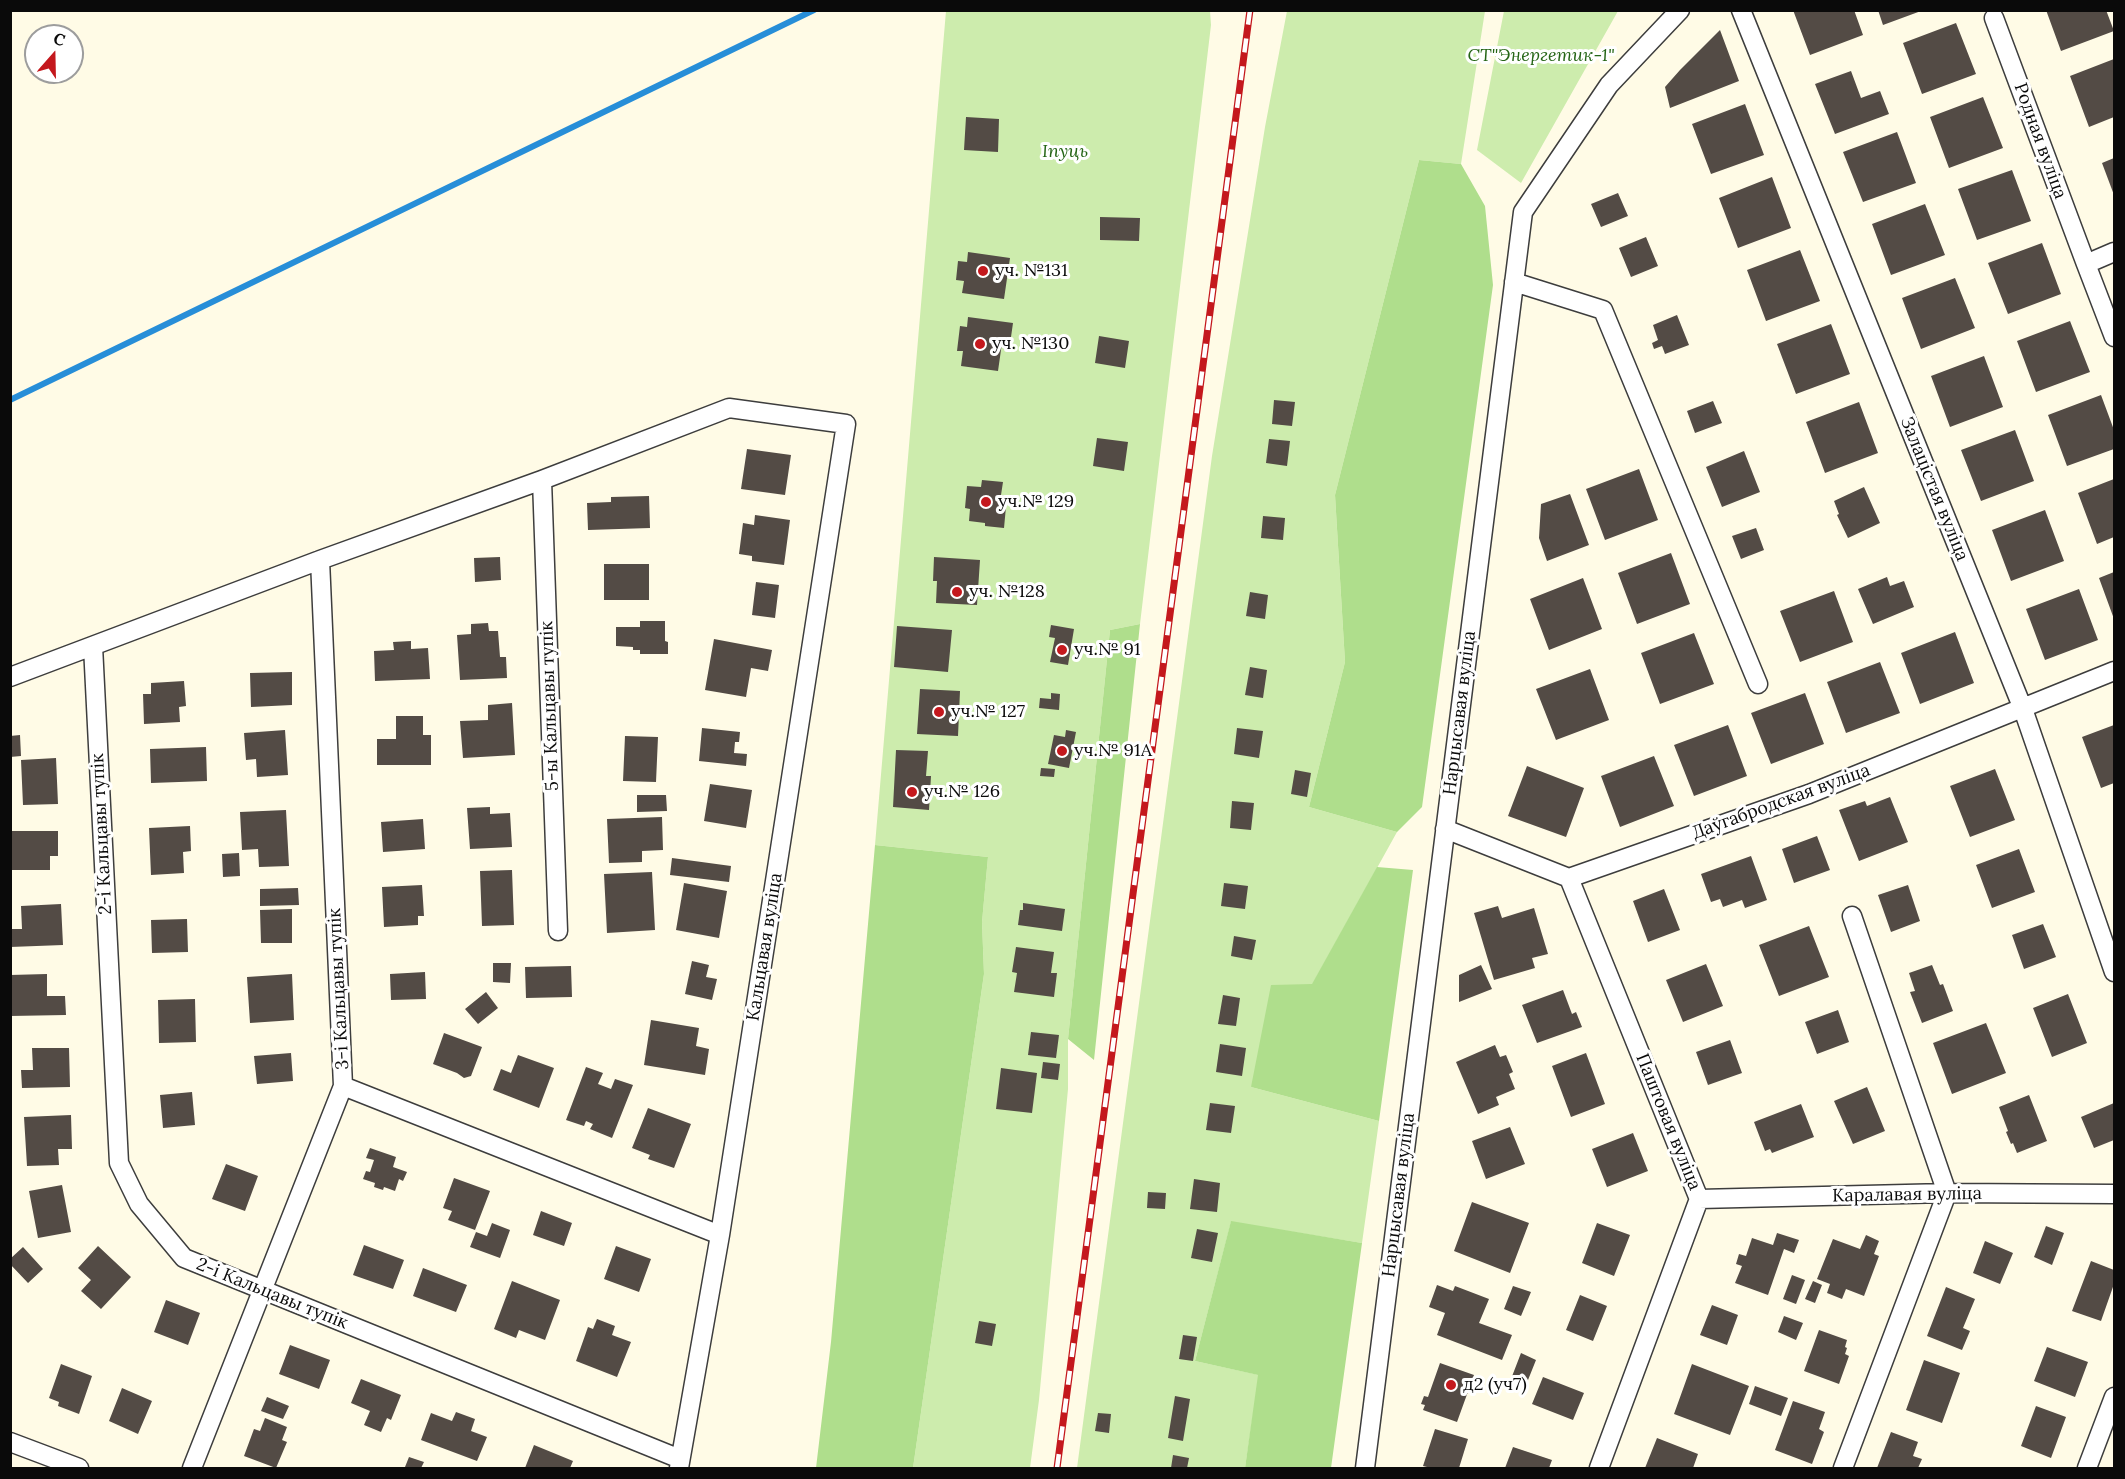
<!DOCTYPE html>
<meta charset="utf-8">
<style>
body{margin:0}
#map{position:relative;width:2125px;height:1479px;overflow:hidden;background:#fffbe6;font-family:Lora,serif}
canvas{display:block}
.frame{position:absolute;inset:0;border:12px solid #0a0a0a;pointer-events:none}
.north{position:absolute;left:24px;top:24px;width:60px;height:60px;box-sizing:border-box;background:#fff;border:2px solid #9d9d9d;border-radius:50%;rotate:20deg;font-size:16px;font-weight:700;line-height:24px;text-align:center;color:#0a0a0a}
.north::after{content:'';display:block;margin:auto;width:21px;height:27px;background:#c4181d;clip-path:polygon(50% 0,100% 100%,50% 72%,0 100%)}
</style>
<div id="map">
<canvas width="2125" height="1479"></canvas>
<div class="frame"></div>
<div class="north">С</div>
</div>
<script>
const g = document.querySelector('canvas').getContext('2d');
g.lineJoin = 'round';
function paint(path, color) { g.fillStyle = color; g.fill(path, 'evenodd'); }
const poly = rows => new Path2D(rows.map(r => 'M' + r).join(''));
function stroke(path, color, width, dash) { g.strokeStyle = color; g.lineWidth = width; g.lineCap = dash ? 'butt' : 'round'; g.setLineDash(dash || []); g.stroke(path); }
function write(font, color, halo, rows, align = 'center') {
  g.font = font + ' Lora,serif'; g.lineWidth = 6; g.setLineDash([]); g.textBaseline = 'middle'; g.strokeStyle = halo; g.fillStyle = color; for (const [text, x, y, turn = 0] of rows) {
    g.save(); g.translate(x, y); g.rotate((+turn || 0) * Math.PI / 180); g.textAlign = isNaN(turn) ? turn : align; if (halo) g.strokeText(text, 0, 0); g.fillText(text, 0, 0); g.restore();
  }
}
paint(poly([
 [946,11,1210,11,1211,25,1140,624,1110,630,1068,1039,1068,1089,1039,1400,1030,1468,913,1468,984,974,982,922,988,857,875,845],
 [1287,11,1485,11,1461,164,1419,160,1335,495,1345,662,1309,807,1397,832,1312,985,1251,1087,1379,1121,1362,1243,1231,1222,1195,1361,1259,1375,1245,1468,1077,1468,1212,456,1265,127],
 [1504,11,1618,11,1521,183,1477,150]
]), '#cdecad');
paint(poly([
 [1419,160,1461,164,1485,206,1493,285,1422,807,1397,832,1309,807,1345,662,1335,495],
 [1140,624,1094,1060,1068,1039,1110,630],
 [875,845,988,857,982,922,984,974,913,1468,816,1468,831,1342],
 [1377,867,1413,870,1379,1121,1251,1087,1271,985,1312,984],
 [1231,1221,1362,1243,1331,1468,1245,1468,1258,1375,1195,1361]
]), '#afde8c');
stroke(poly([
 [10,400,814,10]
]), '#278ed8', 6);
paint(poly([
 [1793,10,1854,10,1863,35,1810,55],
 [1878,10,1921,10,1921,11,1883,25],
 [2046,10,2106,10,2114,31,2061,51],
 [1956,23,1976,74,1922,94,1903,43],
 [1720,30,1739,81,1670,108,1665,87,1680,70],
 [2114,59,2114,117,2089,127,2070,76],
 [1851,71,1861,98,1880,91,1889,114,1835,134,1815,84],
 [1983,97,2003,148,1949,168,1930,117],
 [1745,104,1764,155,1711,174,1692,124],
 [966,117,999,119,998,152,964,150],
 [1897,132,1916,183,1863,202,1843,152],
 [2114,158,2114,195,2102,163],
 [2012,170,2031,221,1977,240,1958,189],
 [1772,177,1791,228,1738,248,1719,198],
 [1618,193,1628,216,1601,227,1591,204],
 [1925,204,1945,255,1891,275,1872,224],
 [1100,217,1140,218,1139,241,1100,240],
 [1646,237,1658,266,1631,277,1619,248],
 [2042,243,2061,294,2008,314,1988,263],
 [1800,250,1820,301,1766,321,1747,270],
 [968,252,1010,258,1004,299,962,293,964,281,956,280,958,261,967,262],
 [1955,278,1975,328,1921,349,1902,298],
 [1677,315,1689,345,1665,354,1662,346,1654,349,1652,343,1658,340,1653,325],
 [968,317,1013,323,1010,344,1002,343,998,371,961,366,963,351,957,351,960,326,967,327],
 [2070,321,2090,372,2036,392,2017,341],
 [1831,324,1850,374,1796,394,1777,344],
 [1099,336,1129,341,1125,368,1095,363],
 [1984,356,2003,407,1950,427,1931,376],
 [2101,395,2114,430,2114,449,2067,466,2048,415],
 [1274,400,1295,402,1292,426,1272,424],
 [1713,401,1722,423,1695,433,1687,411],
 [1859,402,1878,453,1825,473,1806,422],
 [2015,430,2034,481,1981,501,1961,450],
 [1097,438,1128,442,1124,471,1093,466],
 [1269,439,1290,441,1287,466,1266,463],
 [747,449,791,455,785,495,741,489],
 [1744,451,1760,492,1722,507,1706,467],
 [1639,469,1658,520,1605,540,1586,489],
 [2114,479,2114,537,2097,544,2078,493],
 [982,480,1003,482,1001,495,1007,496,1004,528,985,526,985,523,969,521,970,509,965,508,967,486,981,487],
 [1864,487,1880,523,1848,538,1837,515,1839,514,1834,501],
 [1570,494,1589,545,1547,561,1539,538,1541,504],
 [649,496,650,528,588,530,587,503,611,502,611,497],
 [2045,510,2064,561,2011,581,1992,530],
 [755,515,790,520,784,565,752,561,752,556,739,554,743,523,754,525],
 [1263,516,1285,518,1283,540,1261,538],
 [1756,528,1764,550,1741,559,1732,536],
 [1671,553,1690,604,1637,624,1618,573],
 [500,557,501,580,475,582,474,558],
 [934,557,980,560,977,605,936,603,937,581,933,581],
 [604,564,649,564,649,600,604,600],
 [2114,572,2114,619,2099,578],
 [1887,577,1890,586,1904,581,1914,607,1873,624,1858,589],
 [1583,578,1602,629,1549,650,1530,599],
 [756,582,779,585,775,618,752,615],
 [2079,589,2098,640,2045,660,2026,609],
 [1834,591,1853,642,1800,662,1780,611],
 [1250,592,1268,595,1265,619,1246,616],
 [640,621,665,621,665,641,668,642,668,654,640,654,640,650,633,650,633,647,616,646,616,627,640,627],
 [488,623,489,631,498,631,500,657,506,657,507,678,460,680,457,635,471,634,471,624],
 [1051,625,1074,629,1068,665,1050,662,1055,638,1049,637],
 [897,626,952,630,948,672,894,667],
 [1955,632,1974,683,1920,704,1901,653],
 [1694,633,1714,684,1660,704,1641,653],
 [714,639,772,650,768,671,751,668,746,697,705,690],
 [411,641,411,649,428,648,430,679,375,681,374,651,394,650,393,642],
 [1880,662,1900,713,1846,733,1827,682],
 [1250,667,1267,670,1263,698,1245,695],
 [1590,669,1609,720,1556,740,1536,689],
 [292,672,292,705,251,707,250,673],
 [184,681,186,706,179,707,180,722,144,724,143,694,151,694,151,683],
 [920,689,960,691,958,736,917,734],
 [1051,693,1060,694,1059,710,1039,708,1040,698,1051,699],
 [1805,693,1824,744,1771,764,1751,713],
 [512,703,515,755,463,758,460,721,488,720,488,705],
 [396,716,423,716,423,735,431,735,431,765,377,765,377,739,396,739],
 [1728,725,1747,776,1694,796,1674,745],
 [2114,725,2114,783,2101,788,2082,737],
 [702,728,740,732,739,742,735,742,734,753,747,754,746,766,699,761],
 [1237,728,1263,731,1259,758,1234,754],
 [285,730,288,775,257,777,256,759,246,760,244,733],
 [1066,730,1076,732,1069,768,1048,764,1054,735,1065,737],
 [20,735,21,756,10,757,10,736],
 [625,736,658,737,656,782,623,781],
 [206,747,207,781,151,783,150,749],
 [896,750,928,751,926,776,931,776,929,810,893,807],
 [1654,756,1674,806,1620,827,1601,776],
 [56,758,58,804,23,805,21,760],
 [1527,766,1584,788,1566,837,1508,816],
 [1041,768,1055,769,1054,777,1040,776],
 [1995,769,2015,820,1970,837,1950,786],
 [1295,770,1311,773,1307,797,1291,794],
 [710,784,752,790,746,828,704,821],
 [637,795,666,795,667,811,637,812],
 [1890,797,1908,842,1859,861,1839,810,1865,801,1867,806],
 [1232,801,1254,803,1251,830,1230,828],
 [490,807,490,814,510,813,512,847,470,849,467,808],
 [286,810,289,866,259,867,258,849,242,850,240,812],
 [662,817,663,850,642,851,642,862,609,863,607,819],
 [423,819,425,849,383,852,381,822],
 [190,826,191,851,183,852,184,873,151,875,149,828],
 [11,831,58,831,58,856,50,856,50,870,11,870],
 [1817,836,1830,870,1794,883,1782,849],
 [2019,849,2035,892,1992,908,1976,865],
 [239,853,240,876,223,877,222,854],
 [1751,856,1767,900,1745,908,1742,900,1723,907,1720,899,1711,902,1701,874],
 [672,858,731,866,729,882,670,875],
 [512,870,514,925,482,926,480,871],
 [652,872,655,930,607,933,604,874],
 [684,883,727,891,719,938,676,930],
 [1224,883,1248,886,1245,909,1221,906],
 [422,885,424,916,418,916,418,925,384,927,382,887],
 [1908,885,1920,921,1891,932,1878,895],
 [298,888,299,905,260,906,260,889],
 [1664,889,1680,930,1648,942,1633,901],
 [1023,903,1065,909,1062,931,1018,925,1020,910,1023,910],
 [61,904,63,945,10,947,10,929,22,929,21,906],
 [1498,906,1502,918,1534,908,1548,954,1532,958,1535,968,1494,980,1474,913],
 [292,909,292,943,261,943,260,910],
 [187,919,188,952,152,953,151,920],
 [2043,924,2056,957,2024,969,2012,935],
 [1809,926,1829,977,1779,996,1759,945],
 [1234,936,1256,940,1252,960,1231,956],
 [1016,947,1054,952,1051,973,1057,973,1054,997,1014,992,1017,973,1012,972],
 [692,961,709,965,706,977,717,979,712,1000,685,994],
 [493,963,511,963,510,983,493,982],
 [1706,964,1723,1006,1683,1022,1666,980],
 [1481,965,1492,989,1459,1002,1459,975],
 [1932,965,1940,985,1943,984,1953,1011,1922,1023,1910,992,1915,991,1909,973],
 [571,966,572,997,526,998,525,967],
 [425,972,426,999,391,1000,390,974],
 [47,974,47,996,65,996,66,1015,10,1016,10,975],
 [292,974,294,1020,250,1023,247,977],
 [1563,990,1572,1014,1576,1012,1582,1027,1537,1043,1522,1005],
 [486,992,498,1008,478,1024,465,1009],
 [2068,994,2087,1043,2052,1057,2033,1008],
 [1223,995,1240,998,1236,1026,1218,1024],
 [195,999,196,1042,159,1043,158,1000],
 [1838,1010,1849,1042,1817,1054,1805,1022],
 [651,1020,699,1028,696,1046,709,1049,705,1075,644,1065],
 [1986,1023,2006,1073,1952,1094,1933,1043],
 [1031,1032,1059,1035,1056,1058,1028,1055],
 [444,1033,482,1047,471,1076,464,1078,457,1073,433,1064],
 [1730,1040,1742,1073,1708,1085,1696,1052],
 [1220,1044,1246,1048,1242,1076,1216,1072],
 [1495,1045,1500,1057,1506,1055,1513,1072,1509,1074,1515,1089,1496,1097,1499,1105,1478,1114,1456,1062],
 [32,1048,69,1048,70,1087,22,1088,21,1070,33,1070],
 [291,1053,293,1081,257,1084,254,1056],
 [1586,1053,1605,1104,1571,1117,1552,1066],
 [518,1055,554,1068,539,1108,493,1090,501,1069,511,1073],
 [1043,1062,1060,1064,1058,1080,1041,1078],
 [586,1067,603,1073,598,1084,611,1089,615,1079,633,1085,612,1138,590,1129,593,1124,586,1121,584,1126,566,1120],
 [1001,1068,1037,1073,1032,1113,996,1109],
 [1867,1087,1885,1131,1853,1144,1834,1101],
 [192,1092,195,1125,163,1128,160,1095],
 [2029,1095,2047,1141,2017,1153,2013,1143,2011,1144,2006,1132,2008,1131,1999,1107],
 [1210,1103,1235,1106,1231,1133,1206,1130],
 [2114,1103,2114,1140,2094,1148,2081,1117],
 [1801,1104,1814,1137,1772,1153,1770,1149,1765,1151,1754,1122],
 [648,1108,691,1124,674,1168,648,1159,650,1155,632,1148],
 [71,1115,72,1149,58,1149,59,1165,27,1166,24,1117],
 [1510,1127,1525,1164,1486,1179,1472,1141],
 [1633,1133,1648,1171,1607,1187,1592,1149],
 [370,1148,396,1157,393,1167,407,1172,403,1181,399,1179,395,1191,384,1187,383,1190,374,1187,375,1183,363,1179,366,1171,370,1172,374,1160,366,1158],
 [226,1164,258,1176,245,1211,212,1199],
 [454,1178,490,1191,475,1230,448,1220,452,1211,443,1208],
 [1194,1179,1220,1183,1217,1212,1190,1209],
 [62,1185,71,1232,38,1238,29,1191],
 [1148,1192,1166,1193,1165,1209,1147,1208],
 [1472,1202,1529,1223,1510,1273,1454,1251],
 [541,1211,572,1223,564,1246,533,1235],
 [492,1223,510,1230,500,1258,470,1247,476,1232,487,1236],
 [1597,1223,1630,1235,1614,1276,1582,1263],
 [2046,1226,2064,1233,2052,1265,2034,1257],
 [1197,1229,1218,1233,1212,1262,1191,1258],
 [1777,1233,1799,1240,1794,1253,1784,1249,1768,1295,1735,1283,1742,1266,1736,1264,1739,1254,1746,1256,1752,1238,1773,1245],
 [1866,1235,1879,1241,1874,1254,1879,1256,1864,1296,1846,1289,1842,1299,1827,1293,1830,1284,1817,1279,1833,1239,1860,1249],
 [1985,1241,2013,1253,2000,1284,1973,1273],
 [364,1245,404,1260,393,1289,353,1275],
 [98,1246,131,1277,101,1309,81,1291,91,1280,78,1268],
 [616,1246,651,1259,639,1292,604,1279],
 [23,1247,43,1269,28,1283,10,1264,10,1259],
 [2091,1261,2114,1270,2114,1284,2101,1321,2072,1311],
 [423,1268,467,1285,456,1312,413,1296],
 [1792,1275,1805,1280,1796,1304,1783,1299],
 [512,1281,560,1300,545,1340,519,1330,516,1338,494,1329],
 [1813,1281,1822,1285,1815,1303,1805,1299],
 [1437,1285,1453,1291,1455,1286,1489,1299,1479,1323,1512,1335,1502,1360,1437,1335,1445,1313,1429,1307],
 [1513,1286,1531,1292,1521,1316,1504,1309],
 [1946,1287,1975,1299,1963,1328,1970,1331,1962,1350,1927,1336],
 [1580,1295,1607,1306,1593,1341,1566,1330],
 [166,1300,200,1313,188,1345,154,1332],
 [1712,1305,1738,1315,1727,1345,1700,1335],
 [1784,1316,1803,1323,1796,1340,1778,1332],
 [597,1319,615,1326,612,1335,631,1342,617,1377,576,1361,588,1327,593,1329],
 [979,1321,996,1324,992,1346,975,1343],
 [1819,1330,1847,1340,1845,1347,1847,1348,1845,1354,1849,1356,1839,1384,1804,1371],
 [1183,1335,1197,1337,1193,1361,1179,1359],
 [290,1345,330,1360,319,1389,279,1374],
 [2047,1347,2088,1362,2075,1397,2034,1381],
 [1521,1353,1536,1360,1526,1385,1511,1379],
 [1924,1360,1960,1373,1942,1423,1906,1410],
 [1440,1363,1474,1375,1457,1422,1423,1410,1425,1405,1421,1404,1424,1396,1428,1397],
 [61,1364,92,1376,79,1414,58,1406,59,1402,49,1398],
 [1692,1364,1749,1386,1730,1435,1674,1414],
 [1543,1377,1584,1393,1573,1420,1532,1404],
 [361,1379,401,1395,391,1420,387,1418,381,1432,364,1425,370,1411,351,1403],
 [1755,1386,1788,1398,1781,1416,1749,1404],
 [122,1388,152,1401,138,1434,109,1421],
 [1175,1396,1190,1399,1183,1441,1168,1438],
 [267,1397,289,1406,283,1419,261,1411],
 [1793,1401,1825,1412,1819,1429,1824,1432,1812,1464,1775,1450],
 [2036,1406,2066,1417,2051,1458,2021,1446],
 [456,1412,475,1419,471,1431,487,1437,477,1461,421,1440,431,1413,452,1421],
 [1098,1413,1111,1414,1109,1433,1095,1431],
 [265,1418,287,1427,282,1440,287,1442,276,1468,244,1456,254,1429,260,1431],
 [1435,1429,1468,1439,1459,1468,1431,1468,1423,1466],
 [1891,1432,1918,1442,1913,1456,1922,1459,1918,1468,1877,1468],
 [1657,1438,1698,1454,1693,1468,1645,1468],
 [534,1445,573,1461,570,1468,525,1468],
 [1513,1447,1552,1460,1549,1468,1505,1468],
 [1173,1455,1189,1458,1187,1468,1171,1468],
 [409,1457,424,1462,421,1468,405,1467]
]), '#534b45');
const street = poly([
 [1741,10,2023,709,2114,972],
 [1994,18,2086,264,2114,252],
 [2086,264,2114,337],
 [1514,282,1603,310,1758,684],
 [542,480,558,931],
 [320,560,343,1086,720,1235],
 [93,646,119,1163,139,1204,184,1258,680,1459],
 [10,677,320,560,542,480,729,408,846,424,720,1235,679,1468],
 [1445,829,1569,878,1809,794,2114,671],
 [1569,878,1699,1199,1599,1468],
 [1699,1199,1947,1193,2114,1194],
 [10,1442,79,1468],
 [192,1468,343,1086],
 [1365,1468,1523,212,1609,85,1680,10],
 [1843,1468,1947,1193,1852,916],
 [2087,1468,2114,1397]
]);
stroke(street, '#3d3d3d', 21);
stroke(street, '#fff', 18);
const rail = poly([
 [1057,1468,1250,10]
]);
stroke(rail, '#c4181d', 7);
stroke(rail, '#fff', 4.5, [14]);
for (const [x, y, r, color] of [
 [983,271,6,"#c4181d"],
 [980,344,6,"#c4181d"],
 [986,502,6,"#c4181d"],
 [957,592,6,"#c4181d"],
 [1062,650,6,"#c4181d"],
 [939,712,6,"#c4181d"],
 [1062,751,6,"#c4181d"],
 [912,792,6,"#c4181d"],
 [1451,1385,6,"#c4181d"]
]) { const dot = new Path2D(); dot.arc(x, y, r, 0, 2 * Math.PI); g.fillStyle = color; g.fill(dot); stroke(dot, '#fff', 2); }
write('italic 18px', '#256516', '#fff', [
 ["СТ\"Энергетик-1\"",1541,56],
 ["Іпуць",1065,152]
]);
write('18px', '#0a0a0a', '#fff', [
 ["Родная вуліца",2040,141,70],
 ["Залацістая вуліца",1934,489,68],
 ["5-ы Кальцавы тупік",550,706,-92],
 ["Нарцысавая вуліца",1460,713,-83],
 ["Даўгабродская вуліца",1781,802,-20],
 ["2-і Кальцавы тупік",102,834,-93],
 ["Кальцавая вуліца",765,947,-81],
 ["3-і Кальцавы тупік",339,989,-93],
 ["Паштовая вуліца",1668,1122,68],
 ["Нарцысавая вуліца",1399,1195,-83],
 ["Каралавая вуліца",1907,1195,-1],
 ["2-і Кальцавы тупік",272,1294,22]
]);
write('18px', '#0a0a0a', '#fff', [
 ["уч. №131",995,271],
 ["уч. №130",992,344],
 ["уч.№ 129",998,502],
 ["уч. №128",969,592],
 ["уч.№ 91",1074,650],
 ["уч.№ 127",951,712],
 ["уч.№ 91А",1074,751],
 ["уч.№ 126",924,792],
 ["д2 (уч7)",1463,1385]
], 'left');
</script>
